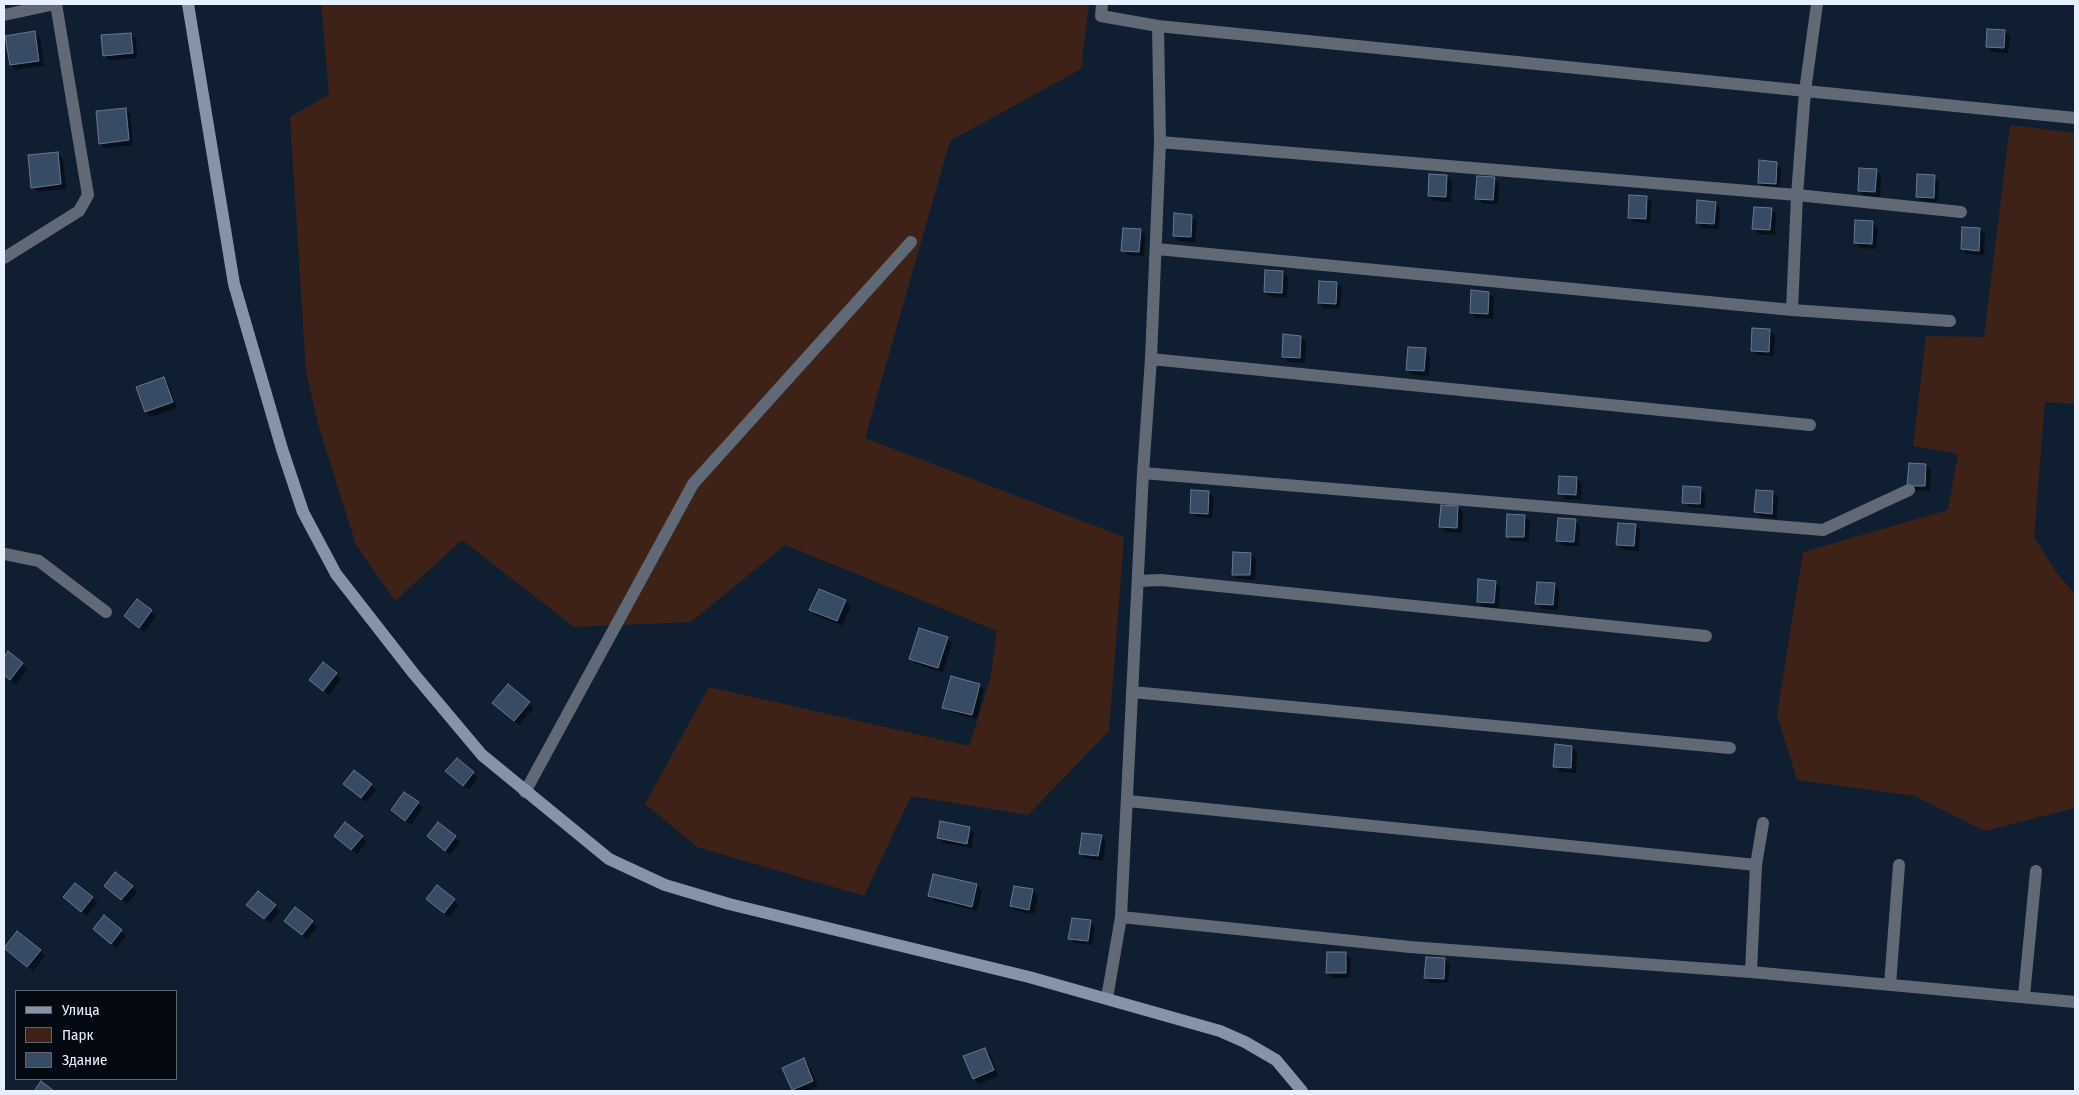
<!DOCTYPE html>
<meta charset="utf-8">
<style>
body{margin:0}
#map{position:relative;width:2079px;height:1095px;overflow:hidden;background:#101e31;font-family:"Fira Sans Condensed",sans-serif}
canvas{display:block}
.frame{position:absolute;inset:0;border:5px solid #e7f1fe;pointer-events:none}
.legend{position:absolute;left:15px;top:990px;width:162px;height:90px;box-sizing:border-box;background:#040810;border:1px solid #5f656f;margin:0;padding:6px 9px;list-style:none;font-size:15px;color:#e7f1fe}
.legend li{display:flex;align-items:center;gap:10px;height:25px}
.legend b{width:25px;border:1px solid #5f656f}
</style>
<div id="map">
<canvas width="2079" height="1095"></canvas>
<div class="frame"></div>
<ul class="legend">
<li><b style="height:6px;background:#8594a8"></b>Улица</li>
<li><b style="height:14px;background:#3f2217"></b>Парк</li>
<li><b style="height:14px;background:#384b65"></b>Здание</li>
</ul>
</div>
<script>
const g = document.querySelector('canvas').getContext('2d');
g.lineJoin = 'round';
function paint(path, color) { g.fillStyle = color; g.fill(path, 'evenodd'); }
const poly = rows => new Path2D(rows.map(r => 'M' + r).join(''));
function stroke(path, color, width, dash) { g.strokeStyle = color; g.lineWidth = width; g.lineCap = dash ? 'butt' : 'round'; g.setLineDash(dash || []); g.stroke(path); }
paint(poly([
 [321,4,1089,4,1081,69,950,141,865,438,1124,537,1109,731,1028,815,911,796,864,896,697,847,645,804,709,687,969,746,990,680,997,631,785,545,691,622,574,627,462,540,395,601,356,545,319,427,306,372,290,117,329,94],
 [2010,125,2075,133,2075,404,2045,402,2034,537,2057,573,2075,594,2075,808,1985,831,1915,796,1797,780,1777,715,1803,552,1948,510,1958,454,1913,446,1926,336,1984,337]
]), '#3f2217');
paint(poly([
 [2005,31,2010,36,2008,53,1992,52,1987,47],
 [35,33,40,38,44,66,16,70,11,65],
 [131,34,136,39,137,58,109,60,104,55],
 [125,109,130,114,133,145,105,148,100,143],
 [58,153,63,159,66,189,38,192,33,187],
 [1776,163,1781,168,1780,189,1764,188,1759,183],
 [1876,171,1881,176,1880,197,1864,196,1859,191],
 [1447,176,1452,181,1451,202,1434,201,1429,196],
 [1934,176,1939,181,1938,202,1922,201,1917,196],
 [1494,178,1499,184,1498,204,1482,203,1477,198],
 [1646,197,1652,202,1650,223,1634,222,1629,217],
 [1715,203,1720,208,1719,229,1703,228,1697,223],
 [1771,209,1776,214,1775,235,1759,234,1754,229],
 [1191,216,1197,221,1195,242,1179,241,1174,236],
 [1872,222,1878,228,1876,249,1860,248,1855,242],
 [1980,229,1985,234,1984,255,1967,254,1962,249],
 [1140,230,1145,235,1144,256,1128,255,1123,250],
 [1283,272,1288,277,1287,298,1270,297,1265,292],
 [1336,283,1342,288,1340,309,1324,308,1319,303],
 [1489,293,1494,298,1493,319,1476,318,1471,313],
 [1769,330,1775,335,1773,356,1757,355,1752,350],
 [1301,337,1306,342,1305,363,1289,362,1283,357],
 [1425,350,1430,355,1429,376,1413,375,1408,370],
 [164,379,169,384,177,408,151,417,146,412],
 [1910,464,1926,465,1931,470,1930,491,1914,490],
 [1576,478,1582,483,1581,500,1565,499,1560,494],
 [1700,488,1705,493,1705,508,1689,507,1683,502],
 [1209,492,1214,498,1212,518,1196,517,1191,512],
 [1773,492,1778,497,1777,518,1761,517,1756,512],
 [1458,507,1463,512,1462,533,1446,532,1440,527],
 [1525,516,1530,521,1529,542,1512,541,1507,536],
 [1575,520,1580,526,1579,546,1563,546,1558,541],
 [1635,525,1640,530,1639,551,1623,550,1618,545],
 [1251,554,1256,559,1255,580,1238,579,1233,574],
 [1495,582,1500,587,1499,608,1483,607,1478,602],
 [1554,584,1559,589,1558,610,1542,609,1537,604],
 [819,591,846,601,851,607,842,626,815,615,810,610],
 [137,600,156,616,144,632,131,621],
 [947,638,952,643,943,672,916,664,911,658],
 [9,653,27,669,16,684,4,675,4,659],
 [324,664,341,679,329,695,316,685],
 [979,685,984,690,977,719,949,712,944,707],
 [529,703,534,708,519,725,499,708],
 [1572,747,1577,752,1576,773,1560,772,1555,767],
 [457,759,478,778,469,790,452,776],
 [371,785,376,790,366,802,350,789],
 [418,803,423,808,411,825,392,810],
 [345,824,367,842,357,854,340,841],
 [438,824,460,842,450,855,434,841],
 [969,828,974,833,972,848,944,843,938,838],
 [1101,837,1106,842,1103,861,1085,858,1080,853],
 [115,874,137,892,127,904,110,891],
 [976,885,982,890,977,911,935,901,930,896],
 [1033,890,1038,896,1034,914,1016,911,1011,906],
 [92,898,97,903,87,916,70,902],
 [454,900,459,905,449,917,433,904],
 [275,906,280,911,270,923,253,910],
 [296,909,317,927,307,939,291,926],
 [1090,922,1095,927,1092,945,1075,943,1070,938],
 [121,931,126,936,116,948,100,934],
 [40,951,45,956,33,971,10,953],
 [1346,954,1351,959,1350,978,1332,978,1327,972],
 [1445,959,1450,964,1448,983,1431,983,1426,977],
 [985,1049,990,1054,998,1076,979,1084,974,1079],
 [804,1060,809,1065,818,1086,806,1091,795,1091,793,1089]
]), '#0007');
const building = poly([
 [1987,29,2005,30,2004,48,1986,47,1987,29],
 [35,31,39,61,10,65,5,36,35,31],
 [131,33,133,53,103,56,101,35,131,33],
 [126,108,129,140,99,144,96,111,126,108],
 [58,152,61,184,31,188,28,155,58,152],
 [1759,160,1777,162,1776,184,1758,183,1759,160],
 [1859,168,1877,169,1875,192,1858,191,1859,168],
 [1429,174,1447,175,1446,197,1428,196,1429,174],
 [1917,174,1935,175,1934,198,1916,197,1917,174],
 [1477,176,1495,177,1493,200,1475,199,1477,176],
 [1629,195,1647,196,1646,219,1628,218,1629,195],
 [1697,200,1716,202,1714,224,1696,223,1697,200],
 [1754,207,1772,208,1770,230,1752,229,1754,207],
 [1174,213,1192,215,1191,237,1173,236,1174,213],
 [1855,220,1873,221,1872,244,1854,243,1855,220],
 [1962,227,1980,228,1979,251,1961,249,1962,227],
 [1123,228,1141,229,1139,252,1121,251,1123,228],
 [1265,270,1283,271,1282,293,1264,292,1265,270],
 [1319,281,1337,282,1336,304,1318,303,1319,281],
 [1471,290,1489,292,1488,314,1470,313,1471,290],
 [1752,328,1770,329,1769,352,1751,351,1752,328],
 [1283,334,1301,336,1300,358,1282,357,1283,334],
 [1408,347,1426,348,1424,371,1406,370,1408,347],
 [164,377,173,402,145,412,136,387,164,377],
 [1909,463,1926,464,1925,486,1907,486,1909,463],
 [1559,476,1577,477,1576,495,1558,494,1559,476],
 [1683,486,1701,487,1700,504,1682,503,1683,486],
 [1191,490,1209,491,1208,514,1190,513,1191,490],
 [1756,490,1773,491,1772,514,1754,512,1756,490],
 [1441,505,1458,506,1457,528,1439,527,1441,505],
 [1507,514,1525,515,1524,537,1506,537,1507,514],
 [1558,518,1576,519,1574,542,1556,541,1558,518],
 [1618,523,1636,524,1634,546,1616,545,1618,523],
 [1233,552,1251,553,1250,575,1232,575,1233,552],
 [1478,579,1496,581,1494,603,1477,602,1478,579],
 [1537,582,1555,583,1553,605,1535,604,1537,582],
 [819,589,846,600,837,621,809,610,819,589],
 [137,599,152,610,139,628,124,616,137,599],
 [919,628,948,637,938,668,909,659,919,628],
 [8,651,23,663,10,680,4,675,4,657,8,651],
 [323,662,337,673,323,691,309,680,323,662],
 [951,676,980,684,972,715,942,708,951,676],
 [508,684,530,702,514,721,492,703,508,684],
 [1555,744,1572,746,1571,768,1553,767,1555,744],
 [457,758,474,772,463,786,445,771,457,758],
 [354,770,372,784,361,798,343,784,354,770],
 [404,792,419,802,405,821,391,810,404,792],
 [940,821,970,827,967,844,937,838,940,821],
 [345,822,363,836,351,850,334,836,345,822],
 [438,822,456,836,445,851,427,836,438,822],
 [1082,833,1102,835,1098,856,1079,854,1082,833],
 [115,872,133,886,121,900,104,886,115,872],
 [933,874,977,884,972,907,928,896,933,874],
 [75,883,93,897,81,912,63,897,75,883],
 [437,885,455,899,444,913,426,899,437,885],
 [1014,886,1033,889,1029,910,1010,906,1014,886],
 [258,891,276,905,264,919,246,905,258,891],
 [295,907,313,921,302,935,284,921,295,907],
 [104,915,122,930,111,944,93,929,104,915],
 [1072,918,1091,920,1088,941,1068,939,1072,918],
 [17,931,41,950,27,967,4,948,17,931],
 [1327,952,1346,952,1346,973,1326,973,1327,952],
 [1426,957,1445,958,1444,979,1424,978,1426,957],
 [985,1048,994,1070,973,1079,963,1056,985,1048],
 [804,1058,813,1081,792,1090,782,1068,804,1058],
 [41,1081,54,1091,34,1091,41,1081]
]);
paint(building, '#384b65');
stroke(building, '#67788f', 1);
stroke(poly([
 [1102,4,1101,16,1158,26,2075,118],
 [4,15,55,4],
 [1160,142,1797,195,1961,212],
 [1157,249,1792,310,1950,321],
 [4,258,79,211,88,195,56,4],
 [1792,310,1797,195,1805,91,1817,4],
 [1151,359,1810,425],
 [1143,473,1823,530,1909,490],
 [5,554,39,561,106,612],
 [1138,581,1161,580,1706,636],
 [1132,692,1730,748],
 [525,792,693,484,911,242],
 [1128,801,1756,865],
 [1121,917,1410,947,1751,972,2075,1002],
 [1751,972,1756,865,1763,823],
 [1890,985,1899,865],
 [2024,996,2036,871],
 [1107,998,1121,917,1143,473,1151,359,1160,142,1158,26]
]), '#606975', 12);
stroke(poly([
 [188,4,234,284,282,449,303,512,336,574,414,674,482,755,609,859,665,885,729,904,1029,977,1220,1031,1245,1042,1276,1060,1302,1091]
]), '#8594a8', 12);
</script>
